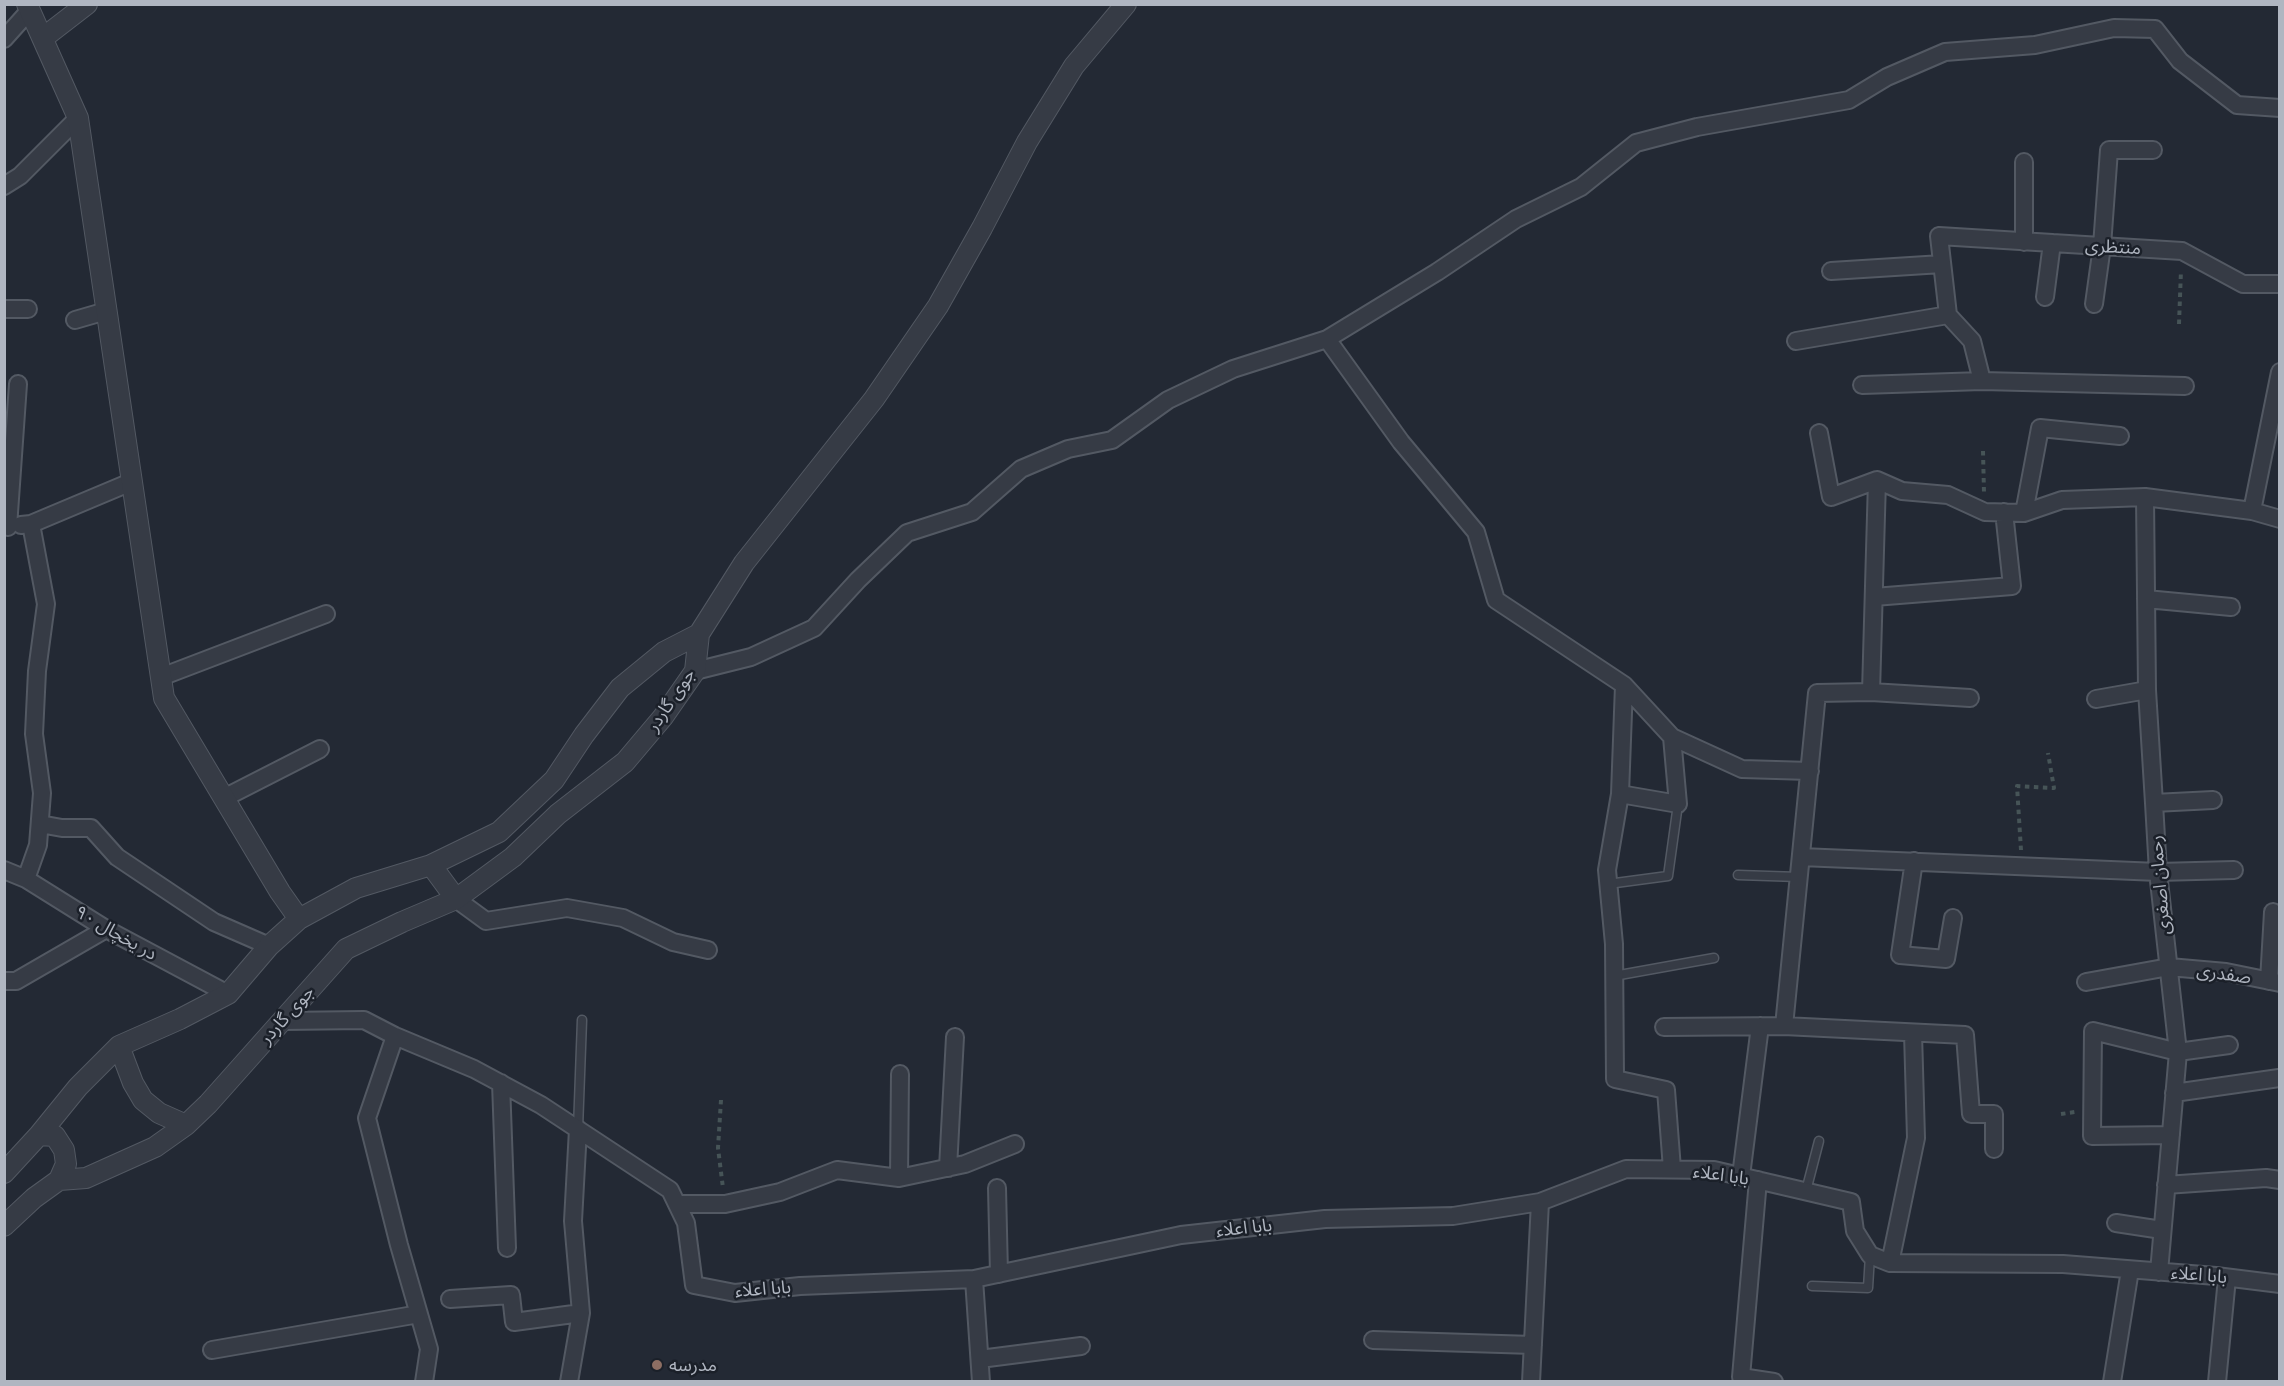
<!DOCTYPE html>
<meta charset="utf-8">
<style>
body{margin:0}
#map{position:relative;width:2284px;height:1386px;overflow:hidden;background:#232934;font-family:"Golos Text",sans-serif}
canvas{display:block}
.frame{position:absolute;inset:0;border:6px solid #b0b6c1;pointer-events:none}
</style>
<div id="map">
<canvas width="2284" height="1386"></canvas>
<div class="frame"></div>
</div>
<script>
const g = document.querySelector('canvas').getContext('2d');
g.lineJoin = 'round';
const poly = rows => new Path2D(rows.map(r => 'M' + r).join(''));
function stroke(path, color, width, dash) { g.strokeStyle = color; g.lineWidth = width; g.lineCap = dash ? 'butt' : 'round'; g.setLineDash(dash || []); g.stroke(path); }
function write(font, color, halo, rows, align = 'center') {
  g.font = font + ' "Golos Text","Noto Sans Arabic",sans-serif'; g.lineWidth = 5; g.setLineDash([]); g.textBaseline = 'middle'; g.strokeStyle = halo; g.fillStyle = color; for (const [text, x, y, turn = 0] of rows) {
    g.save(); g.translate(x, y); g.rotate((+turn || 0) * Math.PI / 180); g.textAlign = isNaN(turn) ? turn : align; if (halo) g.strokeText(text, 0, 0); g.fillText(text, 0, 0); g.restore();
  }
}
const service = poly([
 [1738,875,1799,877],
 [1608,884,1668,876,1678,804],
 [1614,976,1714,958],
 [578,1129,582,1020],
 [1806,1191,1819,1141],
 [1812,1286,1868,1288,1870,1255]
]);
const minor = poly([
 [4,39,30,10],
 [2024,162,2024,242],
 [4,186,20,176,78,118],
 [1831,271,1942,264],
 [2045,297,2052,243],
 [2094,304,2102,246,2109,150,2153,150],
 [4,309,28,309],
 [75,320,106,311],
 [1327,339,1401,442,1476,532,1496,600,1624,685,1672,737,1742,769,1810,771],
 [1796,341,1948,315],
 [1862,385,1982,381],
 [2185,386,1982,381,1972,341,1948,315,1939,236,2182,251,2243,284,2280,284],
 [1819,433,1831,497,1877,480],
 [2145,497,2147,690,2154,803,2158,872,2178,1052,2159,1272],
 [2252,511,2280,519],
 [2024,513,2040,428,2120,436],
 [21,525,31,524,131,482],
 [8,527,18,384],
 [1874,597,2012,586,2004,512],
 [2146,599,2231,607],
 [695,671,751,657,814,628,858,580,907,533,972,512,1021,469,1068,449,1112,440,1168,400,1233,369,1327,339,1437,272,1516,219,1581,187,1636,143,1697,127,1849,100,1887,77,1945,52,2035,45,2114,28,2155,29,2180,61,2237,105,2280,108],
 [161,677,326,614],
 [1624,685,1620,794,1607,870,1614,944,1615,1079,1666,1090,1672,1169],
 [1871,692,1877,480,1902,491,1948,495,1985,512,2024,513,2062,500,2145,497,2252,511,2280,372],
 [2096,699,2147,690],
 [1620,794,1678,804,1672,737],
 [224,798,320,749],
 [2154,803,2213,800],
 [40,824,62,828,91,828,117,857,214,922,269,946],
 [1801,857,2158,872,2234,870],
 [1914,861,1900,955,1946,959,1953,918],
 [4,870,26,879,106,929,228,994],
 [26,879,38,845,42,793,34,734,37,671,46,604,31,524],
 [456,899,486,921,567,908,623,918,673,942,708,950],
 [4,981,16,981,106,929],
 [2269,981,2273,912],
 [2086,982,2169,967,2226,972,2280,983],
 [282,1021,364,1020,395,1036,474,1069,541,1105,670,1190,686,1223,694,1285,735,1293,800,1286,974,1279,1181,1235,1325,1219,1453,1216,1540,1202,1626,1169,1714,1170,1851,1202,1855,1231,1870,1255,1890,1263,2063,1264,2216,1276,2280,1284],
 [1784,1026,1817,693,1871,692,1970,698],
 [1664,1027,1784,1026,1965,1035,1971,1114,1994,1114,1994,1149],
 [395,1036,367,1118,399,1245,429,1349,424,1382],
 [501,1083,507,1248],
 [2174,1093,2279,1078],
 [2171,1135,2092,1136,2093,1031,2178,1052,2229,1045],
 [948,1168,955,1037],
 [1741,1176,1760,1026],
 [899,1178,900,1074],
 [1758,1180,1741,1377,1774,1382],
 [2166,1185,2266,1178,2280,1180],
 [997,1188,999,1274],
 [677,1204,725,1204,780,1192,837,1170,899,1178,965,1164,1015,1144],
 [2116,1223,2162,1230],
 [1890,1263,1916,1138,1913,1033],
 [974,1279,981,1382],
 [450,1299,511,1295,514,1322,581,1313],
 [1373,1340,1533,1345],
 [212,1350,419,1314],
 [980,1359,1081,1346],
 [569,1382,581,1313,573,1221,578,1129],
 [1531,1382,1540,1202],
 [2112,1382,2130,1270],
 [2217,1382,2227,1278]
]);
const tertiary = poly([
 [27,4,78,118,164,698,280,892,299,919],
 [43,38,87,4],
 [431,865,456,899],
 [119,1046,133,1083,143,1100,159,1113,186,1125],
 [39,1135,55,1136,64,1150,66,1164,59,1180],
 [4,1173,39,1135,78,1087,119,1046,180,1019,228,994,269,946,299,919,356,888,431,865,499,832,554,780,584,735,620,688,664,652,699,634],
 [4,1226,34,1198,59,1180,86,1178,155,1147,186,1125,208,1104,346,949,402,922,456,899,513,857,558,814,625,762,663,717,695,671,699,634,744,563,874,399,938,306,982,228,1027,142,1074,66,1126,4]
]);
stroke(service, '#535963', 11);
stroke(minor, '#535963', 20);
stroke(tertiary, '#535963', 22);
stroke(poly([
 [2179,324,2181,270],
 [1983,451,1984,493],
 [2021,850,2017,786,2054,788,2048,753],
 [721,1100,718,1148,723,1188],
 [2061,1114,2075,1112]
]), '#465457', 4, [4.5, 4.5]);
stroke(service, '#363b45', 8);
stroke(minor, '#363b45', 16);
stroke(tertiary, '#363b45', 20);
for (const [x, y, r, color] of [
 [657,1365,6,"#8d6e63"]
]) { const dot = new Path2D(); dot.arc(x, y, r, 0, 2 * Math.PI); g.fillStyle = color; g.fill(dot); stroke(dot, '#1b2029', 2); }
write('18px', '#b0b6c1', '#1b2029', [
 ["منتظری",2113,247,3],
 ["جوی گاردر",671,700,-56],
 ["رحمان اصغری",2160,885,-95],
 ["در یخچال ۹۰",116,933,30],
 ["صفدری",2224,974,8],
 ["جوی گاردر",287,1015,-48],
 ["بابا اعلاء",1721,1175,8],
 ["بابا اعلاء",1244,1228,-6],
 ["بابا اعلاء",2199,1275,5],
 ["بابا اعلاء",763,1289,-4]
]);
write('18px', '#b0b6c1', '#1b2029', [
 ["مدرسه",669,1365]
], 'left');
</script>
